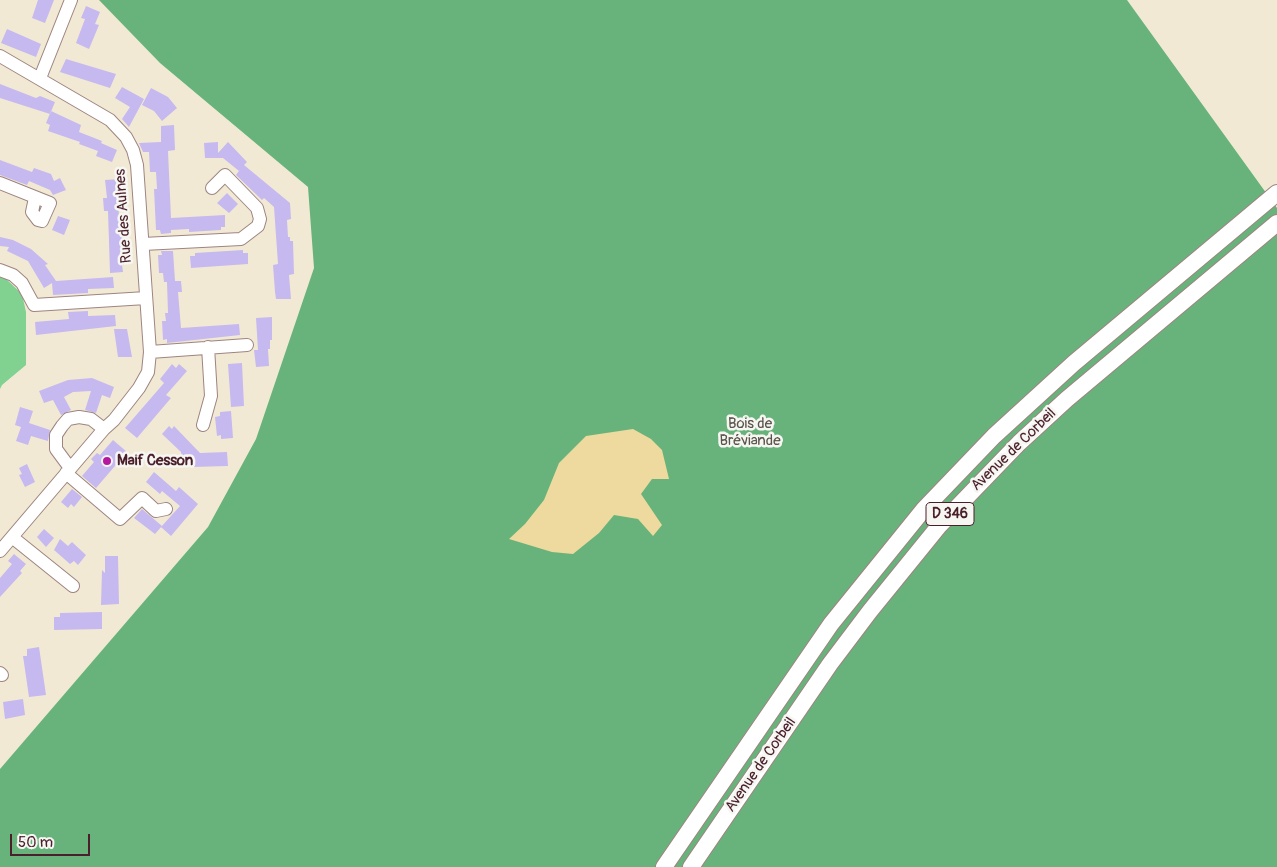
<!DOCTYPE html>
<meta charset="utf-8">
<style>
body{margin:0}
#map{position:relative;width:1277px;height:867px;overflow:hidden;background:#f2e9d5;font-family:Pangolin,sans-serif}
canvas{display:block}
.scale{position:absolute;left:10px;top:834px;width:80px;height:22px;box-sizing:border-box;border:2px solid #4a1f2b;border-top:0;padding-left:6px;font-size:15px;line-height:18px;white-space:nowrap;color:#4a1f2b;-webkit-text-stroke:4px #f6f6f2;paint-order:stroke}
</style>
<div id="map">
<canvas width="1277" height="867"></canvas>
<div class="scale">50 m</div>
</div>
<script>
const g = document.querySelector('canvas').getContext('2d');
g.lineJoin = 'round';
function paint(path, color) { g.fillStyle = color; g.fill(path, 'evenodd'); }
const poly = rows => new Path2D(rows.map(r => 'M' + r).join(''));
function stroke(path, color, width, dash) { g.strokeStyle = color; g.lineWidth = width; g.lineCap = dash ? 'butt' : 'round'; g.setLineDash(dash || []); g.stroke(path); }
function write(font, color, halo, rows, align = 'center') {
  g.font = font + ' Pangolin,sans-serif'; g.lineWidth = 5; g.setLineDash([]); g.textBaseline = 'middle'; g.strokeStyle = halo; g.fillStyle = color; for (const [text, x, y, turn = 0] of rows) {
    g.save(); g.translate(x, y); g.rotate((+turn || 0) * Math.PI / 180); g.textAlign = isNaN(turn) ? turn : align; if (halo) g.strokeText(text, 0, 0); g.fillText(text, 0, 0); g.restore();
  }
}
paint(poly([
 [0,276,4,277,22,294,26,312,26,365,2,385,0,389]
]), '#81d191');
paint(poly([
 [99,0,1127,0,1277,208,1277,867,0,867,0,769,208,527,256,439,314,268,308,187,160,63]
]), '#68b37b');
paint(poly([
 [633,429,651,439,662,450,669,479,652,479,641,494,662,525,653,536,638,519,614,515,599,533,573,554,552,552,509,539,525,524,544,500,559,463,586,436]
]), '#eeda9e');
paint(poly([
 [38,0,54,0,45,23,32,18],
 [86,6,100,12,95,24,99,25,89,49,76,43,85,19,81,18],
 [7,29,41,44,36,57,1,43],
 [66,59,116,74,110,88,60,72],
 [0,84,36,98,40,96,55,102,50,114,0,98],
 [122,87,144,99,129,127,122,119,130,107,115,98],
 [151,88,168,97,177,108,162,121,154,111,142,105],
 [51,111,81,125,79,132,102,141,101,143,117,150,112,162,96,156,98,151,79,144,80,142,48,131,50,125,46,123],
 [174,125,175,150,168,151,171,218,225,215,225,227,221,227,221,230,189,232,189,229,171,230,171,233,161,234,160,230,156,230,154,189,157,189,156,172,150,172,149,152,143,152,139,143,161,142,161,126],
 [218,142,218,153,228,142,247,162,244,165,290,203,291,219,287,220,288,237,290,237,290,241,293,241,294,274,289,275,291,299,276,299,275,292,273,265,278,264,274,207,264,198,262,200,236,175,241,168,239,171,223,158,205,158,204,143],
 [0,160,32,172,34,168,51,174,54,181,60,178,66,190,53,195,50,190,29,181,27,185,0,175],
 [120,179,121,192,118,192,119,219,123,219,124,265,122,265,123,272,110,273,108,211,104,211,103,198,107,198,105,180],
 [227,193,238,204,229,213,217,203],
 [58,216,70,220,64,235,52,230],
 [0,237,13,240,31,249,48,264,45,265,56,281,113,277,114,288,88,289,88,293,53,295,52,283,44,288,28,261,7,251,9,247,0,246],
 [243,250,243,253,248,253,248,264,191,268,190,256,195,256,195,253],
 [161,251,173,251,175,281,181,281,182,292,178,292,181,328,239,324,240,335,167,343,167,339,163,340,162,321,166,321,165,313,168,313,167,282,164,282,163,273,159,273,158,255,162,255],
 [88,311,88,316,115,315,116,326,36,335,35,322,69,319,68,312],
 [272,317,272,340,270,340,270,349,268,349,269,366,256,367,254,350,258,350,256,318],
 [114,329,127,329,132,357,118,357],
 [242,363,244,406,231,407,228,364],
 [172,364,176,368,179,364,187,371,166,395,171,398,137,438,125,428,164,383,160,379],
 [92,378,114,387,110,398,102,395,96,413,85,410,91,391,73,392,64,397,71,410,61,415,53,400,44,403,39,391,68,380],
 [20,407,33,411,29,423,50,430,48,441,31,436,28,445,16,441,21,427,15,425],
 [231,411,233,438,221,439,221,435,217,436,215,417,220,416,220,412],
 [169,426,172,429,174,426,200,453,227,452,228,466,192,467,182,458,181,452,162,434],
 [113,440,127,452,96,488,82,476,94,462,91,459,97,453,100,455],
 [27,464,35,482,25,487,19,475,22,474,19,468],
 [154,472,176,491,179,487,198,504,171,536,161,527,180,506,162,491,160,494,146,482],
 [72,489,82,497,74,507,71,504,68,508,61,502],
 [142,509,162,526,155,534,134,518],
 [44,529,54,538,46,547,37,537],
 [60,539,68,546,72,542,86,555,78,565,74,561,70,564,54,550],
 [14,554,26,564,20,571,22,573,0,597,0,578,12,564,8,561],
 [105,556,118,556,119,604,101,605,102,570,105,573],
 [102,612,102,629,54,630,54,617,60,617,60,613],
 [39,647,46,695,29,697,23,656,27,656,27,649],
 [23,699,25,715,5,719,3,702]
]), '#c5b9f0');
const minor = poly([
 [0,56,110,120,126,137,133,150,137,165,150,352,148,372,139,388,114,420,104,429,0,551],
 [40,78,71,0],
 [0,183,50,203,42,221,38,220,32,212,35,198],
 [143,244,241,239,258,226,260,219,257,208,225,175,212,188],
 [0,270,13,275,22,283,34,305,146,298],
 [150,352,247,345],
 [203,425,211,396,208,347],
 [70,468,56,449,56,435,62,426,68,419,79,417,91,419,104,429],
 [66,473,120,519,142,498,156,511,166,509],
 [12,537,73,586],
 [0,673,2,675]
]);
const major = poly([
 [664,867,831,624,924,509,994,436,1074,363,1277,193],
 [691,867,830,664,870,611,939,526,1019,443,1067,399,1277,223]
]);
stroke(minor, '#9e8480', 14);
stroke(major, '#9e8480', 18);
stroke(minor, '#fff', 12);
stroke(major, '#fff', 16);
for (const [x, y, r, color] of [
 [107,461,5,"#b5179e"]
]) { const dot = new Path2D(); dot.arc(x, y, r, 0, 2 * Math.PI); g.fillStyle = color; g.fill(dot); stroke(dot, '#f6f6f2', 2); }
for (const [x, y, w] of [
 [950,514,48]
]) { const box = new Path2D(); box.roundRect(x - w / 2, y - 11.5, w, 23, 4); g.fillStyle = '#f6f6f2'; g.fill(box); stroke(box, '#4a1f2b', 1); }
write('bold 14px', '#4a1f2b', null, [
 ["D 346",950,514]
]);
write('15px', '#4a1f2b', '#f6f6f2', [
 ["Rue des Aulnes",124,216,-94],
 ["Avenue de Corbeil",1014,450,-44],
 ["Avenue de Corbeil",761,765,-55]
]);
write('15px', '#5a544a', '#f6f6f2', [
 ["Bois de",750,424],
 ["Bréviande",750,441]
]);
write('bold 15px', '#4a1f2b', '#f6f6f2', [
 ["Maif Cesson",117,461]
], 'left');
</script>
